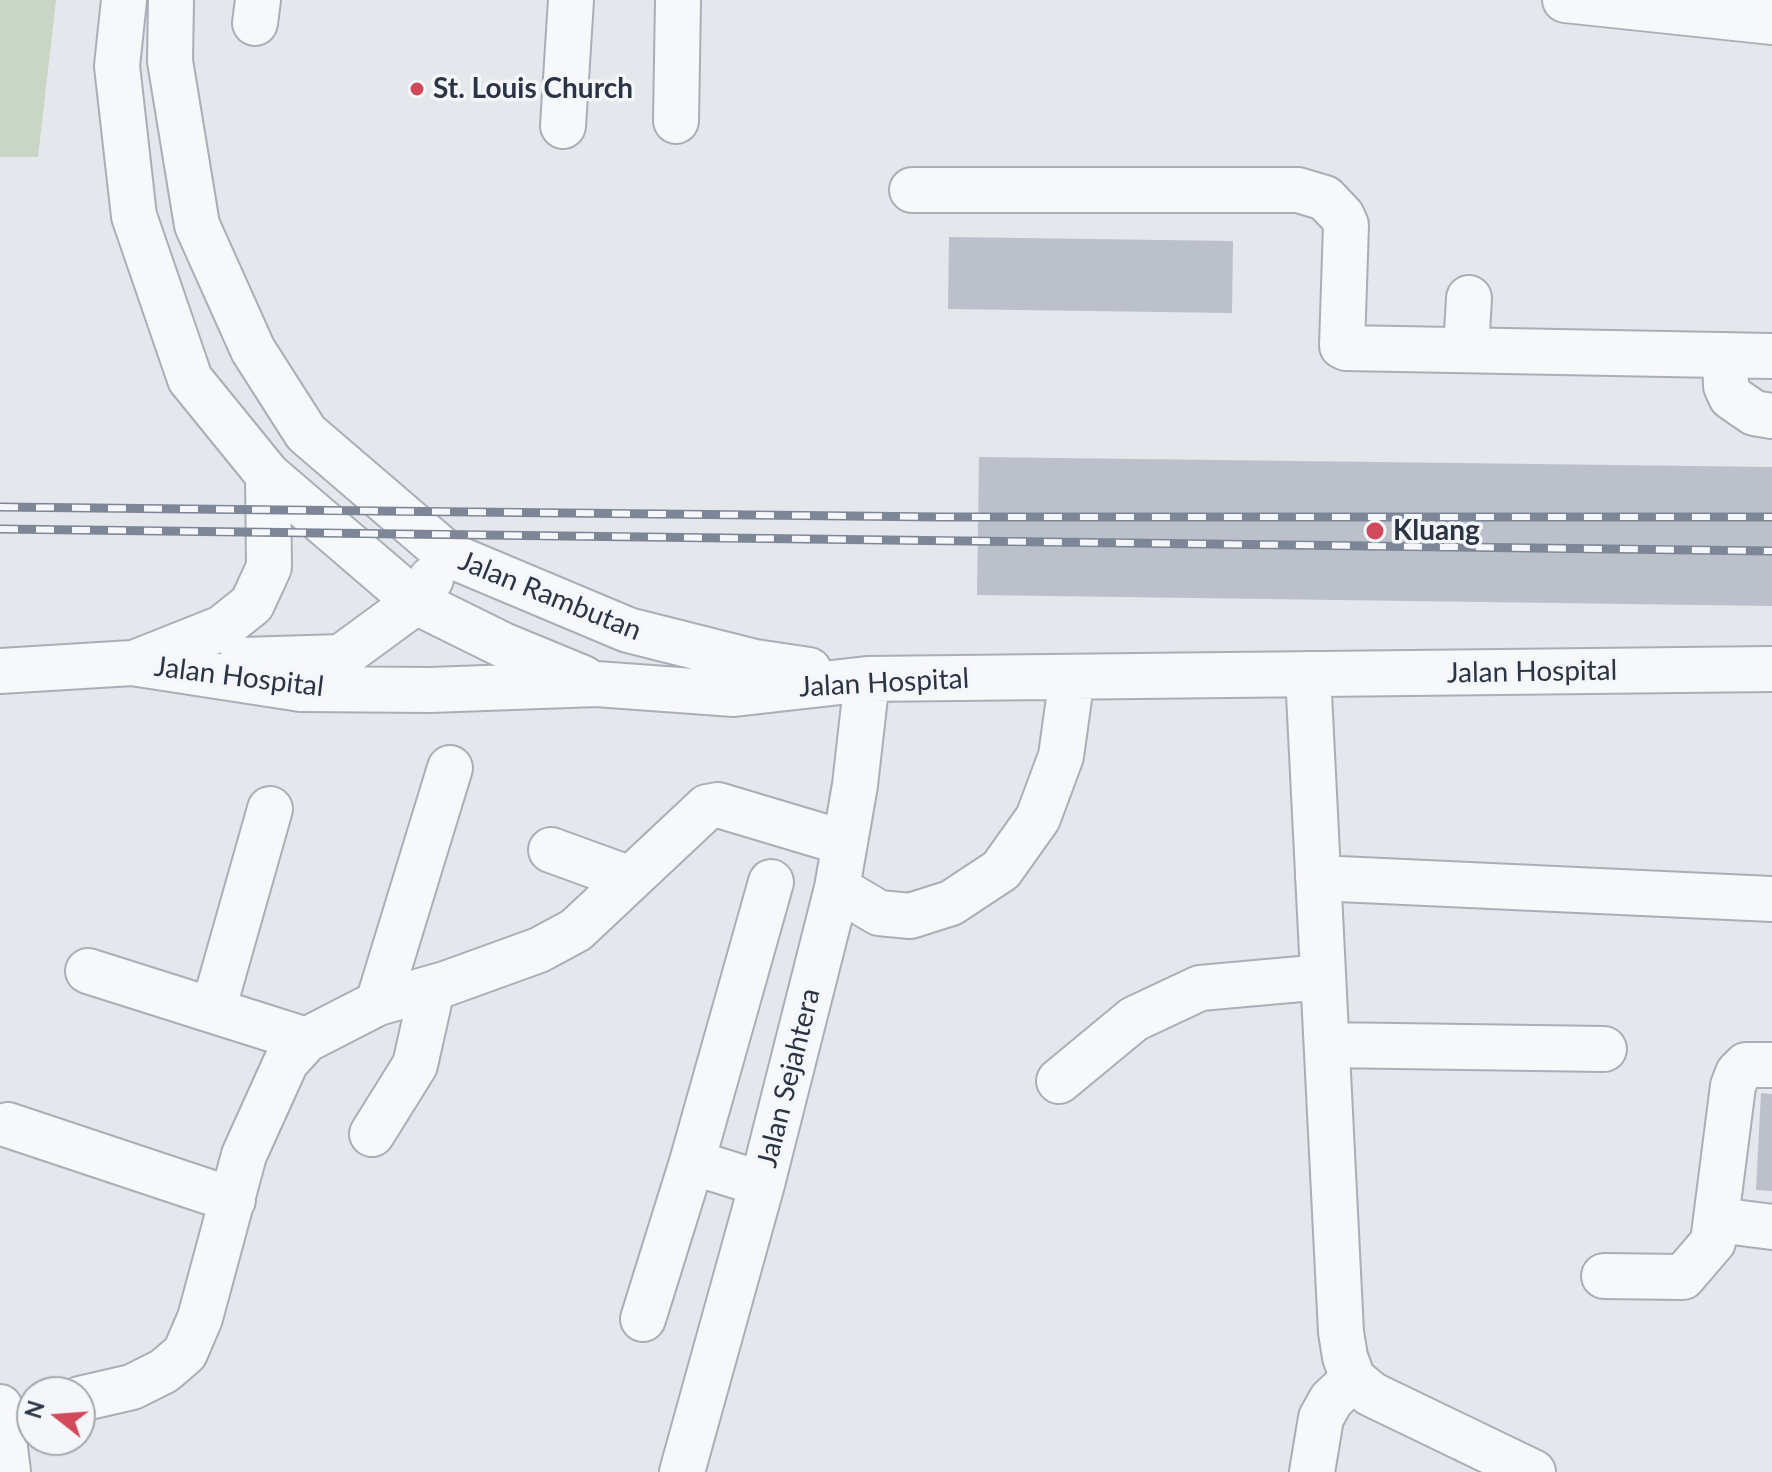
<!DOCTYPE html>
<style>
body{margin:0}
#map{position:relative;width:1772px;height:1472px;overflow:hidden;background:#e4e7ec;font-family:Lato,sans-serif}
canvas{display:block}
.north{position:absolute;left:16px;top:1376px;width:80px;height:80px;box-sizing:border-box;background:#f4f6f9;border:2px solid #a4a8b1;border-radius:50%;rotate:287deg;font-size:22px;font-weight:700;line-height:32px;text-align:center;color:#2b3445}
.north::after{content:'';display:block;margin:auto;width:28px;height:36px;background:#d1495b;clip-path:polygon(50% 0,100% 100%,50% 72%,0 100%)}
</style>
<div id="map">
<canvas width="1772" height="1472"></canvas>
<div class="north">N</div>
</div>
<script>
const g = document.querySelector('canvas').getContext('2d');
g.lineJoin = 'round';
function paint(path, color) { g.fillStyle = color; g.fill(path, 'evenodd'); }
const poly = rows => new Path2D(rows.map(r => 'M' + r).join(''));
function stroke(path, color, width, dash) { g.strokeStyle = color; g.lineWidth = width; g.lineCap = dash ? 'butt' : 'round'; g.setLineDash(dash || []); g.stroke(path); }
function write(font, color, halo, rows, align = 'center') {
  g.font = font + ' Lato,sans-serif'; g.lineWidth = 7; g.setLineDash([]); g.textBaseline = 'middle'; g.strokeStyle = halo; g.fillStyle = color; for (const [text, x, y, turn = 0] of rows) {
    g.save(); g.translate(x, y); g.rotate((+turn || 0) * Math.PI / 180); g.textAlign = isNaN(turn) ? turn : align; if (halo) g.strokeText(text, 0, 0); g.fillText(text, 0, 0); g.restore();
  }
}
paint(poly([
 [0,0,56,0,38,157,0,157]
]), '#c9d6c5');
paint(poly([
 [949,237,1233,241,1232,313,948,309],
 [979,457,1772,467,1772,606,977,595],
 [1761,1093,1772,1094,1772,1191,1756,1190]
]), '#bbc0ca');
const minor = poly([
 [124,0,117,66,134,216,190,379,268,475,416,602,503,645,583,678],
 [171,0,170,61,197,225,253,350,306,433,447,554,628,630,755,662,809,670],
 [1565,0,1772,22],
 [255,23,258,0],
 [676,121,678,0],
 [563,126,571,0],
 [912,190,1298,190,1325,198,1342,216,1346,225,1342,346,1346,348,1772,356],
 [1466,350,1469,298],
 [1725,355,1726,386,1731,397,1754,413,1772,416],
 [242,660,341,657,416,602,431,579],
 [134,663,222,628,252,604,269,567,268,475],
 [0,671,132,663,301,689,430,690,596,684,734,694,867,679,1772,669],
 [1308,674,1341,1332,1345,1357,1353,1379,1371,1394,1533,1472],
 [551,850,628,878],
 [1318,878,1772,899],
 [837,888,879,913,910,916,951,903,1001,870,1038,818,1061,756,1072,677],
 [88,971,306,1040],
 [378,1003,450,768],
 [213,1010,270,809],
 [1327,1045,1604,1049],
 [1059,1081,1134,1019,1200,988,1323,977],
 [8,1125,233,1200],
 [372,1134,415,1065,432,989],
 [762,1184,692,1162,771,882],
 [1718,1220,1772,1227],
 [1604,1276,1683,1277,1713,1242,1733,1086,1738,1073,1746,1065,1772,1065],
 [643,1319,692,1162],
 [80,1399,132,1387,164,1371,185,1353,200,1318,244,1155,286,1062,306,1040,378,1003,445,984,539,950,576,930,707,807,718,805,845,843],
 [0,1407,8,1472],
 [682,1472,762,1184,837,888,855,785,867,679],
 [1312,1472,1321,1418,1331,1400,1353,1379]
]);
stroke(minor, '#a9aeb7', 48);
stroke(minor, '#f7f8fa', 44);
const rail = poly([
 [0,507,942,517,1772,517],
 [0,529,1772,551]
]);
stroke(rail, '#7d8696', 9);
stroke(rail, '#f4f6f9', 6, [18]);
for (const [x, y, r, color] of [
 [417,89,8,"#d1495b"],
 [1375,531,10,"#d1495b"]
]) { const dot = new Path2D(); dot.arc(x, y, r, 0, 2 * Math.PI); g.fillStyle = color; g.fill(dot); stroke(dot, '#f4f6f9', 3); }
write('bold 28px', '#2b3445', '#f4f6f9', [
 ["St. Louis Church",433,89],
 ["Kluang",1393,531]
], 'left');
write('28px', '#2b3445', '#f4f6f9', [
 ["Jalan Rambutan",550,596,22],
 ["Jalan Hospital",1532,672,-1],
 ["Jalan Hospital",239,677,7],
 ["Jalan Hospital",884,683,-3],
 ["Jalan Sejahtera",789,1078,-76]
]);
</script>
